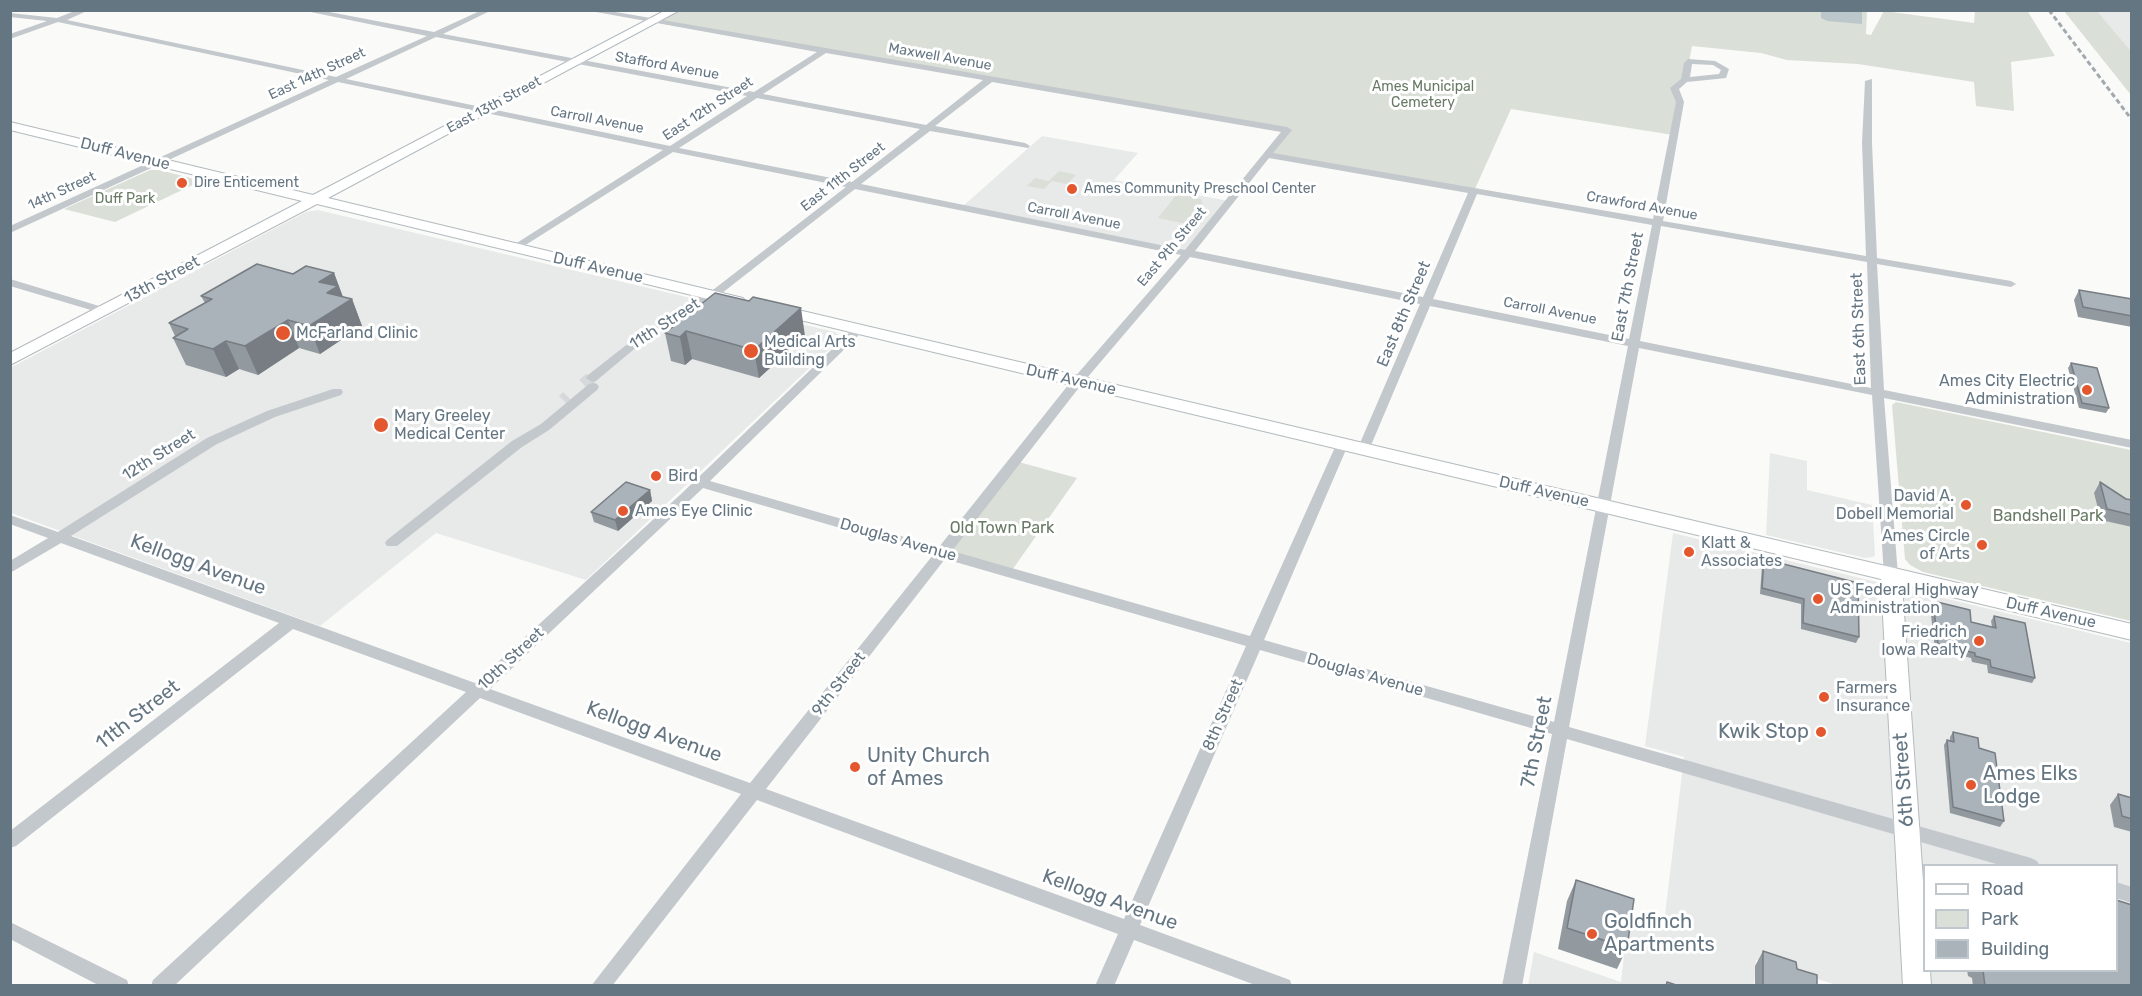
<!DOCTYPE html>
<style>
body{margin:0}
#map{position:relative;width:2142px;height:996px;overflow:hidden;background:#fafaf8;font-family:Rubik,sans-serif}
canvas{display:block}
.frame{position:absolute;inset:0;border:12px solid #657683;pointer-events:none}
.legend{position:absolute;left:1923px;top:864px;width:195px;height:108px;box-sizing:border-box;background:#fff;border:2px solid #c1c8cd;margin:0;padding:8px 10px;list-style:none;font-size:18px;color:#657683}
.legend li{display:flex;align-items:center;gap:12px;height:30px}
.legend b{width:30px;border:2px solid #c1c8cd}
</style>
<div id="map">
<canvas width="2142" height="996"></canvas>
<div class="frame"></div>
<ul class="legend">
<li><b style="height:8px;background:#fff"></b>Road</li>
<li><b style="height:16px;background:#dadfd7"></b>Park</li>
<li><b style="height:16px;background:#aab3b9"></b>Building</li>
</ul>
</div>
<script>
const g = document.querySelector('canvas').getContext('2d');
g.lineJoin = 'round';
function paint(path, color) { g.fillStyle = color; g.fill(path, 'evenodd'); }
const poly = rows => new Path2D(rows.map(r => 'M' + r).join(''));
function stroke(path, color, width, dash) { g.strokeStyle = color; g.lineWidth = width; g.lineCap = dash ? 'butt' : 'round'; g.setLineDash(dash || []); g.stroke(path); }
function write(font, color, halo, rows, align = 'center') {
  g.font = font + ' Rubik,sans-serif'; g.lineWidth = 6; g.setLineDash([]); g.textBaseline = 'middle'; g.strokeStyle = halo; g.fillStyle = color; for (const [text, x, y, turn = 0] of rows) {
    g.save(); g.translate(x, y); g.rotate((+turn || 0) * Math.PI / 180); g.textAlign = isNaN(turn) ? turn : align; if (halo) g.strokeText(text, 0, 0); g.fillText(text, 0, 0); g.restore();
  }
}
paint(poly([
 [2097,11,2131,11,2131,51],
 [1042,136,1138,153,1114,180,1229,201,1190,253,962,207],
 [318,210,835,332,841,336,841,338,586,580,436,533,320,626,11,513,10,368,306,212],
 [1770,453,1807,461,1807,490,1872,505,1875,555,1873,557,1865,558,1766,535],
 [1673,533,2131,643,2131,985,1837,985,1756,960,1754,985,1528,986,1534,952,1621,982,1629,913,1664,923,1684,757,1645,746],
 [1924,866,2116,866,2116,970,1924,970]
]), '#e8e9e9');
paint(poly([
 [675,10,1867,10,1866,34,1871,35,1884,11,1974,23,1975,11,2027,10,2055,56,2011,62,2014,111,1976,106,1974,82,1858,64,1787,60,1761,53,1692,46,1687,73,1679,83,1673,135,1511,109,1474,191,1267,155,1286,130,652,22],
 [2064,11,2097,11,2131,51,2131,95],
 [150,170,160,170,201,181,115,222,64,209],
 [1059,171,1076,175,1067,184,1052,181,1044,189,1027,186,1035,178,1049,181],
 [1177,194,1201,199,1204,208,1192,225,1158,218],
 [1896,402,2131,450,2131,621,1923,572,1910,565,1905,559,1892,405],
 [1015,461,1077,478,1010,573,942,553]
]), '#dadfd7');
paint(poly([
 [1821,10,1862,11,1862,24,1827,21,1821,18]
]), '#bbc7cb');
stroke(poly([
 [589,381,592,378]
]), '#d5d9db', 10, [10, 5]);
stroke(poly([
 [584,385,591,379],
 [564,401,568,397]
]), '#d5d9db', 14, [14, 7]);
const secondary = poly([
 [666,10,680,10,328,198,743,298,745,301,743,304,737,306,317,204,10,365,10,353,302,201,10,130,10,122,313,195,666,10],
 [777,305,2132,624,2132,640,1902,585,1924,895,1924,970,1930,970,1931,986,1903,986,1881,579,771,313,769,310,777,305]
]);
stroke(secondary, '#b3babf', 2);
paint(poly([
 [77,10,89,10,67,20,336,77,427,36,301,10,319,10,434,32,482,10,492,10,443,34,754,92,817,52,585,10,604,10,1287,127,1292,130,1273,153,1653,219,1676,102,1670,88,1681,79,1684,63,1688,59,1715,61,1729,69,1726,78,1687,82,1679,89,1684,102,1663,221,1866,256,1862,143,1865,81,1872,79,1872,143,1877,258,2011,281,2016,284,2011,287,1877,264,1884,390,2132,440,2132,448,1884,398,1898,575,1891,580,1884,575,1872,395,1639,348,1569,727,2031,858,2037,861,2040,866,2003,866,1567,739,1522,986,1502,986,1552,734,1260,650,1140,925,1290,980,1292,986,1258,986,1134,940,1114,986,1095,986,1118,934,757,800,612,986,591,986,741,794,480,698,174,986,151,986,153,980,466,692,293,629,16,846,10,848,10,831,279,623,61,543,10,573,10,561,48,538,10,524,10,515,58,532,207,438,267,411,333,389,341,389,343,392,341,395,275,417,217,444,71,536,475,683,681,494,854,328,862,328,864,330,710,481,939,547,1073,379,1181,255,855,189,717,297,698,304,671,326,633,350,596,381,592,382,586,378,588,375,625,346,663,322,690,300,709,293,846,187,673,152,516,251,511,248,512,246,663,150,338,82,10,233,10,226,329,80,58,22,10,39,10,34,47,21,10,17,10,13,57,18,77,10],
 [436,37,747,96,670,146,346,79,436,37],
 [826,53,983,80,926,125,763,94,826,53],
 [1692,64,1713,65,1721,70,1719,74,1690,77,1692,64],
 [992,82,1281,132,1185,250,861,184,930,131,1028,148,1030,146,1025,143,935,126,992,82],
 [757,98,920,129,852,182,679,148,757,98],
 [1269,158,1468,193,1423,297,1195,251,1269,158],
 [1477,194,1652,225,1629,339,1433,299,1477,194],
 [1661,226,1867,262,1871,388,1640,341,1661,226],
 [1190,257,1420,304,1357,450,1363,454,1369,450,1430,306,1628,346,1554,722,1264,640,1348,445,1347,442,1337,442,1336,445,1250,636,952,551,1081,385,1190,257],
 [703,488,933,555,750,783,490,689,703,488],
 [945,559,1246,646,1124,919,766,789,945,559],
 [10,279,109,309,111,311,109,313,101,313,10,286,10,279],
 [593,383,597,384,599,387,597,390,549,430,522,447,397,546,387,546,385,543,387,540,512,441,541,424,589,384,593,383],
 [2116,882,2132,887,2132,903,2116,898,2116,882],
 [10,922,127,980,129,986,100,986,10,939,10,922]
]), '#c3c8cc');
paint(secondary, '#fff');
stroke(poly([
 [2049,10,2132,120]
]), '#a2aab0', 3, [5, 3]);
paint(poly([
 [334,273,343,297,352,299,362,326,320,354,299,348,258,375,239,369,226,377,186,365,173,338,175,336,169,323,205,303,201,296,293,274],
 [2079,290,2132,299,2132,327,2078,317,2074,300],
 [715,293,805,336,759,378,692,359,685,365,671,361,665,333],
 [2071,363,2109,408,2106,413,2079,408,2068,368],
 [2100,482,2126,499,2132,500,2132,527,2101,520,2094,493],
 [650,490,652,501,618,531,594,522,591,512],
 [1764,559,1859,637,1856,643,1801,629,1801,604,1760,594,1762,565],
 [1933,601,1971,622,1992,627,1991,621,1994,616,2035,678,2032,683,1988,673,1987,665,1972,662,1971,658,1935,649,1930,607],
 [1953,732,1979,748,2004,821,2000,827,1950,813,1944,745,1947,740,1950,741,1950,737],
 [2118,794,2132,798,2132,832,2114,827,2110,805],
 [1576,880,1627,948,1617,969,1558,949,1567,901],
 [1763,951,1797,969,1817,986,1755,986,1755,966],
 [1967,970,2116,970,2132,986,1973,986,1972,978,1968,976]
]), '#929a9f');
paint(poly([
 [334,273,344,300,352,299,362,326,320,354,309,326,319,282],
 [801,308,805,336,759,378,754,350],
 [288,320,299,348,258,375,245,346],
 [686,331,692,359,685,365,680,337],
 [226,341,239,369,226,377,213,349],
 [650,490,652,501,618,531,615,520]
]), '#777d82');
const building = poly([
 [257,264,293,274,306,266,334,273,319,282,338,286,327,293,352,299,309,326,288,320,245,346,226,341,213,349,173,338,188,329,169,323,212,299,201,296,257,264],
 [2079,290,2132,299,2132,316,2083,307,2079,290],
 [715,293,749,301,753,297,801,308,754,350,686,331,680,337,665,333,715,293],
 [2071,363,2097,368,2109,408,2082,403,2071,363],
 [626,482,650,490,615,520,591,512,626,482],
 [2100,482,2126,499,2132,500,2132,515,2107,509,2100,482],
 [1764,559,1858,583,1859,637,1803,623,1804,599,1762,588,1764,559],
 [1933,601,1970,610,1971,622,1996,628,1994,616,2025,623,2035,678,1991,667,1990,660,1975,656,1975,653,1938,644,1933,601],
 [1953,732,1978,738,1979,748,1995,753,2004,821,1953,807,1947,740,1954,742,1953,732],
 [2118,794,2132,798,2132,819,2122,816,2118,794],
 [1576,880,1634,899,1627,948,1567,928,1576,880],
 [2116,900,2132,905,2132,986,1985,986,1983,970,2116,970,2116,900],
 [1763,951,1796,962,1797,969,1817,975,1817,986,1763,986,1763,951],
 [1667,982,1679,986,1666,986,1667,982]
]);
paint(building, '#aab3b9');
stroke(building, '#777d82', 1.5);
for (const [x, y, r, color] of [
 [182,183,6,"#e4572e"],
 [1072,189,6,"#e4572e"],
 [283,333,8,"#e4572e"],
 [751,351,8,"#e4572e"],
 [2087,390,6,"#e4572e"],
 [381,425,8,"#e4572e"],
 [656,476,6,"#e4572e"],
 [1966,505,6,"#e4572e"],
 [623,511,6,"#e4572e"],
 [1982,545,6,"#e4572e"],
 [1689,552,6,"#e4572e"],
 [1818,599,6,"#e4572e"],
 [1979,641,6,"#e4572e"],
 [1824,697,6,"#e4572e"],
 [1821,732,6,"#e4572e"],
 [855,767,6,"#e4572e"],
 [1971,785,6,"#e4572e"],
 [1592,934,6,"#e4572e"]
]) { const dot = new Path2D(); dot.arc(x, y, r, 0, 2 * Math.PI); g.fillStyle = color; g.fill(dot); stroke(dot, '#fff', 2); }
write('14px', '#657683', '#fff', [
 ["Maxwell Avenue",940,57,10],
 ["Stafford Avenue",667,66,10],
 ["East 14th Street",317,74,-25],
 ["East 13th Street",494,105,-28],
 ["East 12th Street",708,109,-33],
 ["Carroll Avenue",597,120,11],
 ["East 11th Street",843,177,-38],
 ["14th Street",62,191,-25],
 ["Crawford Avenue",1642,206,10],
 ["Carroll Avenue",1074,216,11],
 ["East 9th Street",1172,247,-50],
 ["Carroll Avenue",1550,311,11]
]);
write('14px', '#687a64', '#fff', [
 ["Ames Municipal",1423,87],
 ["Cemetery",1423,103],
 ["Duff Park",125,199]
]);
write('14px', '#657683', '#fff', [
 ["Dire Enticement",194,183],
 ["Ames Community Preschool Center",1084,189]
], 'left');
write('16px', '#657683', '#fff', [
 ["Duff Avenue",125,154,14],
 ["Duff Avenue",598,268,13],
 ["13th Street",162,280,-28],
 ["East 7th Street",1628,287,-79],
 ["East 8th Street",1404,314,-67],
 ["11th Street",665,324,-33],
 ["East 6th Street",1859,329,-92],
 ["Duff Avenue",1071,380,13],
 ["12th Street",159,455,-32],
 ["Duff Avenue",1544,492,13],
 ["Douglas Avenue",898,540,16],
 ["Duff Avenue",2051,613,13],
 ["10th Street",511,659,-43],
 ["Douglas Avenue",1365,675,16],
 ["9th Street",839,684,-52],
 ["8th Street",1223,715,-66]
]);
write('16px', '#657683', '#fff', [
 ["McFarland Clinic",296,333],
 ["Medical Arts",764,342],
 ["Building",764,360],
 ["Ames City Electric",2075,381,"right"],
 ["Administration",2075,399,"right"],
 ["Mary Greeley",394,416],
 ["Medical Center",394,434],
 ["Bird",668,476],
 ["David A.",1954,496,"right"],
 ["Dobell Memorial",1954,514,"right"],
 ["Ames Eye Clinic",635,511],
 ["Ames Circle",1970,536,"right"],
 ["of Arts",1970,554,"right"],
 ["Klatt &",1701,543],
 ["Associates",1701,561],
 ["US Federal Highway",1830,590],
 ["Administration",1830,608],
 ["Friedrich",1967,632,"right"],
 ["Iowa Realty",1967,650,"right"],
 ["Farmers",1836,688],
 ["Insurance",1836,706]
], 'left');
write('16px', '#687a64', '#fff', [
 ["Bandshell Park",2048,516],
 ["Old Town Park",1002,528]
]);
write('20px', '#657683', '#fff', [
 ["Kellogg Avenue",198,565,20],
 ["11th Street",138,715,-38],
 ["Kellogg Avenue",654,732,20],
 ["7th Street",1537,742,-79],
 ["6th Street",1904,780,-94],
 ["Kellogg Avenue",1110,900,20]
]);
write('20px', '#657683', '#fff', [
 ["Kwik Stop",1809,732,"right"],
 ["Unity Church",867,756],
 ["of Ames",867,779],
 ["Ames Elks",1983,774],
 ["Lodge",1983,797],
 ["Goldfinch",1604,922],
 ["Apartments",1604,945]
], 'left');
</script>
